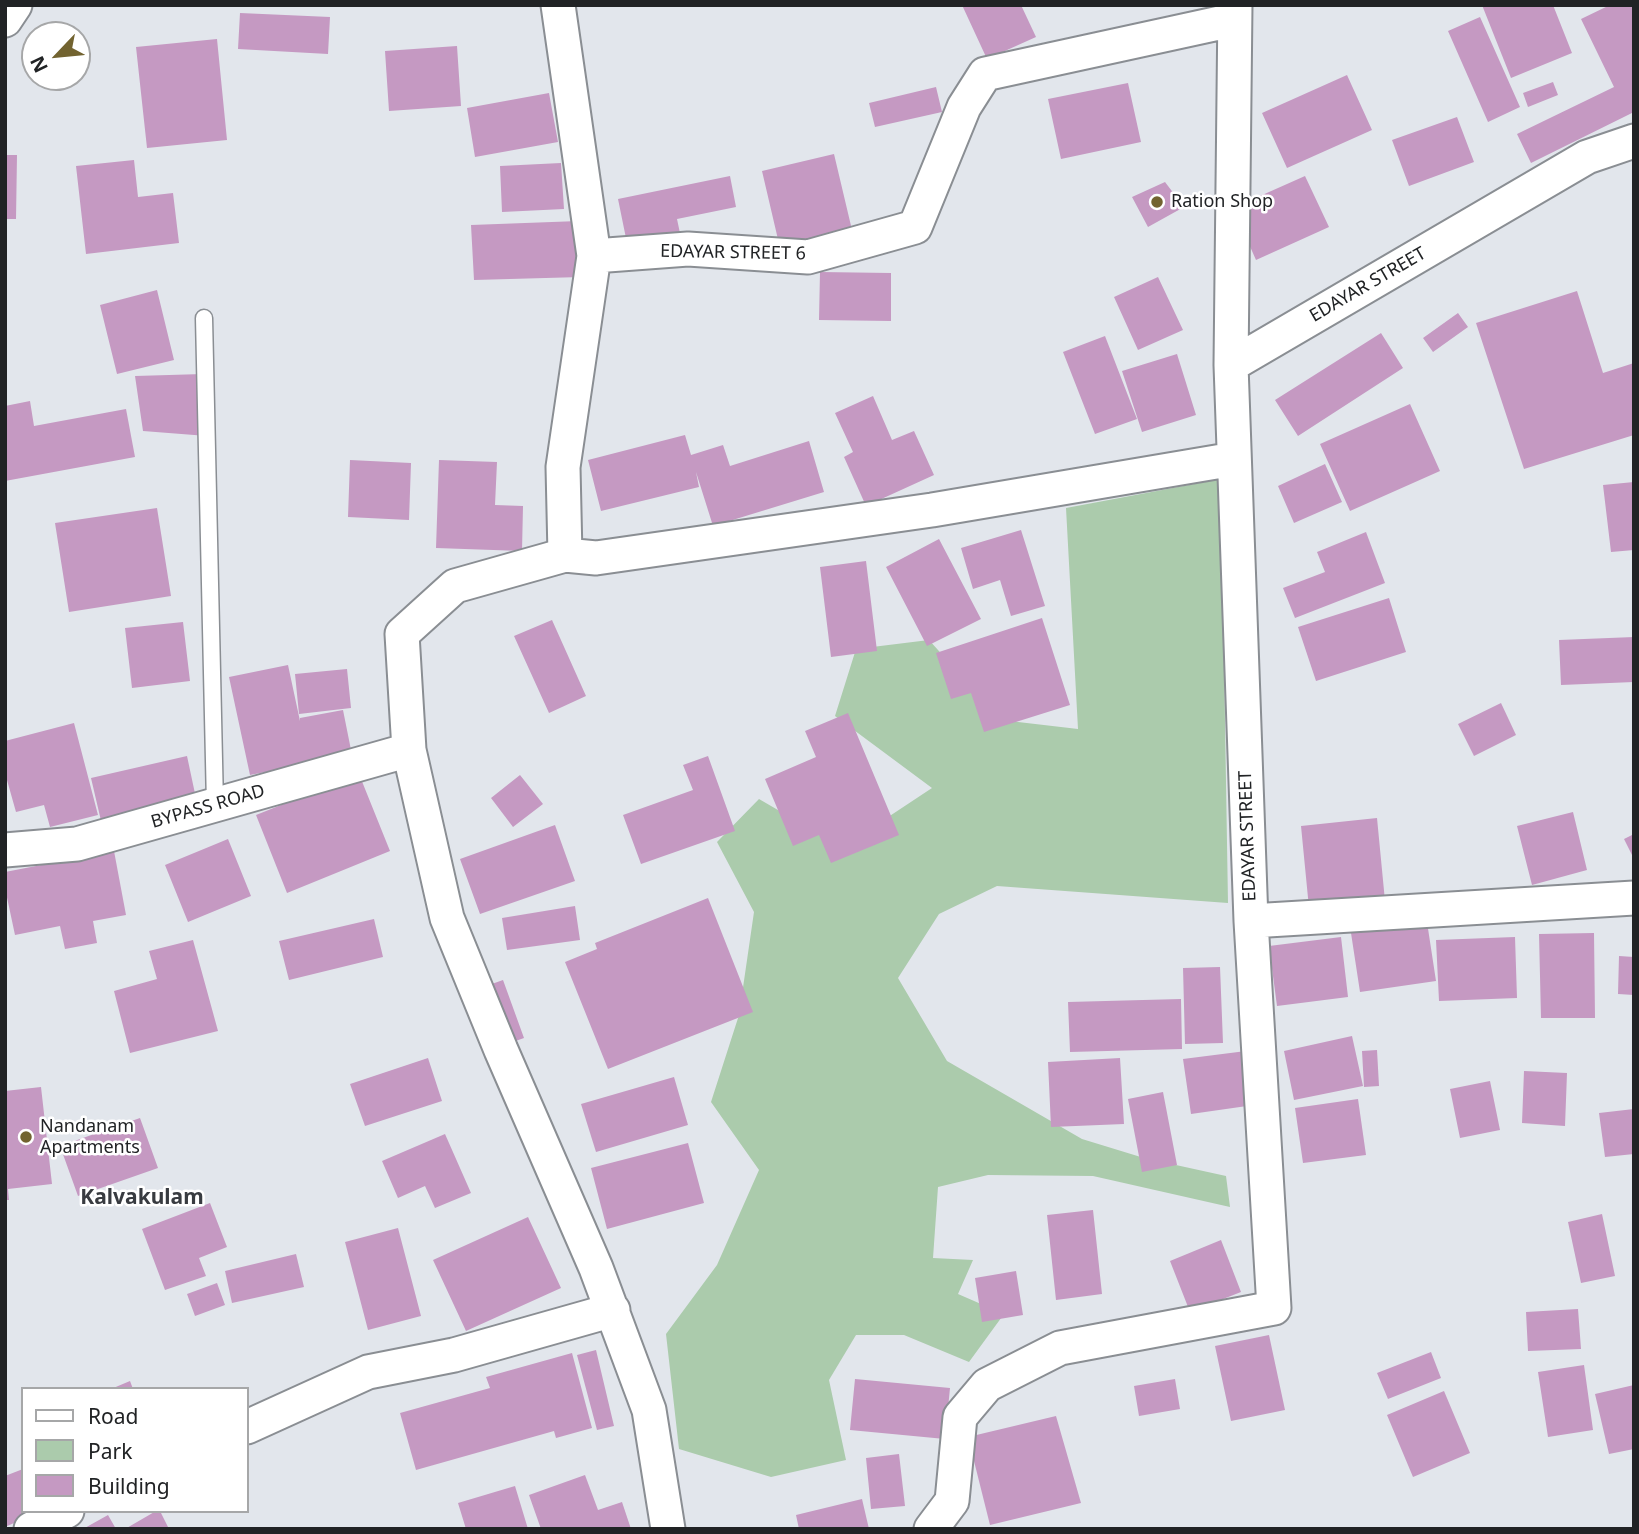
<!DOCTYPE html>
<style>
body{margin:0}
#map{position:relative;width:1639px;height:1534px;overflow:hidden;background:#e2e6ec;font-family:"Noto Sans",sans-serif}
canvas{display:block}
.frame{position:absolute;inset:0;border:7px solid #212325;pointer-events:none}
.legend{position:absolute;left:21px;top:1387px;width:228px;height:126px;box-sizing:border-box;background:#fff;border:2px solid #a6a7a8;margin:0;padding:9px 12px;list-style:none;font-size:21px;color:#212325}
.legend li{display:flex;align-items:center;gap:14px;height:35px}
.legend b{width:35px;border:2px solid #a6a7a8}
.north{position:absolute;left:21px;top:21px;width:70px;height:70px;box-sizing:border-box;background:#fff;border:2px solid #a6a7a8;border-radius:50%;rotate:244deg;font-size:19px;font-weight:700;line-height:28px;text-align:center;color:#212325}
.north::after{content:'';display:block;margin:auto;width:24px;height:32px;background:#726330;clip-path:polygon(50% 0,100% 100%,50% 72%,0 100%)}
</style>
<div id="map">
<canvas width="1639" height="1534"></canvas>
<div class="frame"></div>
<ul class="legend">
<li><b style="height:9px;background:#fff"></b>Road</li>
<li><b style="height:19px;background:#abcbac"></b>Park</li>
<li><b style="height:19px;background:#c599c2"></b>Building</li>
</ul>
<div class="north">N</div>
</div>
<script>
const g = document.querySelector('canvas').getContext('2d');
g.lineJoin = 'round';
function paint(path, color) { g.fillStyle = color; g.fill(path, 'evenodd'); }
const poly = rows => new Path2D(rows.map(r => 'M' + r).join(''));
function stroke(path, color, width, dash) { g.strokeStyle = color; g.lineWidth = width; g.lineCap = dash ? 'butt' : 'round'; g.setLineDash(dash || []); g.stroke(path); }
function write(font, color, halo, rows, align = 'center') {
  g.font = font + ' "Noto Sans",sans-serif'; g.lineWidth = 5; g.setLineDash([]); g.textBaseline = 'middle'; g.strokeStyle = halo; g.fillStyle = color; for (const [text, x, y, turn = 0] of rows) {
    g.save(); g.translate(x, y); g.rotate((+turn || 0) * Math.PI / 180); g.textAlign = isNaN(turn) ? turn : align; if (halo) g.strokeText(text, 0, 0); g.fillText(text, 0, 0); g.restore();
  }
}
paint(poly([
 [1221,479,1228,903,997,886,939,914,898,978,947,1061,1082,1139,1144,1158,1226,1176,1230,1207,1093,1176,988,1175,938,1187,933,1258,973,1260,958,1294,1004,1314,969,1362,904,1335,856,1335,829,1380,846,1460,771,1477,679,1449,666,1334,717,1265,759,1170,711,1102,739,1015,754,912,717,842,759,799,814,831,864,833,932,788,835,716,856,649,929,640,1001,720,1078,729,1066,508]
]), '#abcbac');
paint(poly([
 [962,5,1021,5,1036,37,987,59],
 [1482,5,1553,5,1572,53,1511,78],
 [1610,5,1634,5,1634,112,1531,163,1517,134,1614,87,1581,19],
 [240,13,330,17,328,54,238,49],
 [1480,17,1520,107,1488,122,1448,31],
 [217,39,227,140,147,148,136,47],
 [457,46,461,106,389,111,385,51],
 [1347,75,1372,130,1287,168,1262,113],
 [1553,82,1558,95,1528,107,1523,93],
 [1128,83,1141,142,1061,159,1048,99],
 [936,87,942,112,875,127,869,103],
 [549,93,558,142,475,157,467,108],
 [1457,117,1474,162,1409,186,1392,140],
 [834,154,852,230,780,248,762,171],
 [5,155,17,155,16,219,5,219],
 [134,160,138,197,173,193,179,243,86,254,76,166],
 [561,163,564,209,502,212,500,166],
 [730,176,736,207,677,219,681,238,628,248,618,199],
 [1305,176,1329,227,1256,260,1233,208],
 [1165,182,1184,207,1148,227,1132,197],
 [579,221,581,277,474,280,471,225],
 [820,272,891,273,891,321,819,320],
 [1158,277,1183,330,1138,350,1114,297],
 [157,290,174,360,117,374,100,305],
 [1577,291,1603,373,1634,363,1634,435,1524,469,1476,323],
 [1458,313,1468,327,1433,352,1423,338],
 [1381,333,1403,368,1298,436,1275,400],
 [1105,336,1137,419,1095,434,1063,352],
 [1177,354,1196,415,1142,432,1122,371],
 [203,374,207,436,143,431,135,376],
 [873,396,892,440,914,431,934,475,866,506,844,457,853,452,835,413],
 [30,401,34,426,126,409,135,457,5,481,5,406],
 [1410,404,1440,471,1350,511,1320,444],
 [685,435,691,455,723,445,730,466,809,441,824,492,713,526,696,472,699,487,601,511,588,460],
 [350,460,411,463,409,520,348,517],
 [439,460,497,462,495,505,523,506,522,551,436,548],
 [1325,464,1342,502,1294,523,1278,486],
 [1634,482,1634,550,1611,552,1603,485],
 [157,508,171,596,69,612,55,523],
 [1021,530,1045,606,1011,616,1000,580,973,589,961,548],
 [1366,532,1385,583,1295,618,1283,588,1325,572,1317,552],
 [939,539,981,619,927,646,886,567],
 [866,561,877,651,831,657,820,567],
 [1389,598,1406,652,1316,681,1298,627],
 [1042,618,1070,705,984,732,971,693,951,699,936,653],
 [552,620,586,696,549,713,514,636],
 [183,622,190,681,132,688,125,628],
 [1634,637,1634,682,1561,685,1559,640],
 [288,665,300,721,300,718,343,710,352,755,250,775,229,677],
 [347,669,351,708,299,714,295,674],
 [1501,703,1516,735,1474,756,1458,724],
 [848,713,899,835,831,863,819,835,793,846,765,779,816,757,805,731],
 [74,723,98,815,50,827,44,805,16,812,5,773,5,741],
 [187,756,197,803,102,825,91,778],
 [708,756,735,831,641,864,623,815,693,790,683,765],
 [359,774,390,851,287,893,256,815],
 [520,775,543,804,513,827,491,798],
 [1573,812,1587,870,1532,885,1517,826],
 [1377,818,1385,901,1309,908,1301,826],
 [555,825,575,881,480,914,460,859],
 [1634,834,1634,859,1624,839],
 [228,839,251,896,188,922,165,865],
 [114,851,126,915,93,921,97,943,65,949,60,926,15,935,5,888,5,872],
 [708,898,753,1012,608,1069,565,962,597,949,595,943],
 [575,906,580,940,507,950,502,918],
 [374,919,383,957,289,980,279,941],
 [1427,922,1436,981,1360,992,1351,933],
 [1594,933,1595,1018,1541,1018,1539,934],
 [1341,937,1348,997,1277,1006,1269,946],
 [1515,937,1517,998,1439,1001,1436,940],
 [193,940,218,1031,130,1053,114,991,157,979,149,951],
 [1619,956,1634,957,1634,995,1618,994],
 [1220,967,1223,1043,1185,1044,1183,968],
 [503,980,524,1038,496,1048,475,990],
 [1181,999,1182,1049,1070,1052,1068,1002],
 [1352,1036,1363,1086,1294,1100,1284,1051],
 [1377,1050,1379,1086,1364,1087,1362,1051],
 [1246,1051,1254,1105,1191,1114,1183,1059],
 [428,1058,442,1101,365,1126,350,1084],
 [1120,1058,1124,1124,1051,1127,1048,1062],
 [1524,1071,1567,1073,1565,1126,1522,1123],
 [674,1077,688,1125,596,1152,581,1104],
 [1490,1081,1500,1130,1460,1138,1450,1089],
 [41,1087,52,1184,8,1189,9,1200,5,1200,5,1091],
 [1163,1092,1177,1165,1142,1172,1128,1099],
 [1358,1099,1366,1155,1303,1163,1295,1108],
 [1634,1109,1634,1154,1605,1157,1599,1113],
 [140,1118,158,1168,78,1196,60,1146],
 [445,1134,471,1193,435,1208,425,1186,398,1198,382,1161],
 [688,1143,704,1203,607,1229,591,1168],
 [210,1203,227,1247,199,1258,206,1276,165,1290,142,1229],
 [1093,1210,1102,1294,1056,1300,1047,1215],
 [1602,1214,1615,1276,1581,1283,1568,1222],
 [528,1217,561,1288,466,1331,433,1260],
 [398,1228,421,1316,368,1330,345,1242],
 [1221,1240,1241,1292,1190,1312,1170,1261],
 [296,1254,304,1287,232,1303,225,1271],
 [1016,1271,1023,1315,982,1322,975,1278],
 [217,1283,225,1305,195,1316,187,1294],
 [1578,1309,1581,1349,1528,1351,1526,1312],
 [1269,1335,1285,1410,1231,1421,1215,1346],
 [596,1350,614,1426,597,1430,577,1355],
 [1431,1352,1441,1378,1388,1399,1377,1373],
 [572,1353,592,1428,556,1438,554,1431,416,1470,400,1413,490,1388,486,1377],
 [1584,1365,1593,1430,1548,1437,1538,1372],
 [855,1379,950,1388,945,1439,850,1430],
 [1175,1379,1180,1409,1139,1416,1134,1386],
 [130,1381,133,1389,111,1389],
 [1634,1385,1634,1449,1609,1454,1595,1394],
 [1444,1391,1470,1453,1413,1477,1387,1415],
 [1056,1416,1081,1503,990,1525,968,1437],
 [899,1454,905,1506,871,1509,866,1458],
 [23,1469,23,1511,41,1511,5,1527,5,1476],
 [585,1475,598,1510,622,1502,631,1529,541,1529,529,1495],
 [515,1486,528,1529,466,1529,458,1503],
 [862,1499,869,1529,799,1529,796,1515],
 [156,1511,160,1511,169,1529,125,1529],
 [108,1515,116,1529,83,1529]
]), '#c599c2');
const service = poly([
 [204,318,215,805]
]);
const minor = poly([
 [558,5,594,256],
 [5,20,15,5],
 [1231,365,1587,157,1634,141],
 [565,555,563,467,594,256,688,249,808,257,915,227,964,107,985,74,1233,20],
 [5,850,77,844,409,750],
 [1251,921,1634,898],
 [247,1427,368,1372,454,1355,613,1310],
 [31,1529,67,1511],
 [668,1529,649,1410,596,1268,501,1050,447,918,409,750,402,634,455,586,565,555,596,558,932,510,1234,459],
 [931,1529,952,1501,960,1417,987,1385,1060,1348,1274,1308,1251,921,1231,365,1235,5]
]);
stroke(service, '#8a8e93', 19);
stroke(minor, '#8a8e93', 37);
stroke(service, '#fff', 16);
stroke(minor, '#fff', 33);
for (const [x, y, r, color] of [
 [1157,202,7,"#726330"],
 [26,1137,7,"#726330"]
]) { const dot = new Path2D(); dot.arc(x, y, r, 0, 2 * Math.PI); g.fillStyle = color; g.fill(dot); stroke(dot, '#fff', 2.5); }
write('18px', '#212325', '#fff', [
 ["Ration Shop",1171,202],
 ["Nandanam",40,1127],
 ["Apartments",40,1148]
], 'left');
write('18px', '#212325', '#fff', [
 ["EDAYAR STREET 6",733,253,1],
 ["EDAYAR STREET",1368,285,-30],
 ["BYPASS ROAD",208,807,-16],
 ["EDAYAR STREET",1248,836,-92]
]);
write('bold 21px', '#383b40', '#fff', [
 ["Kalvakulam",142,1198]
]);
</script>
